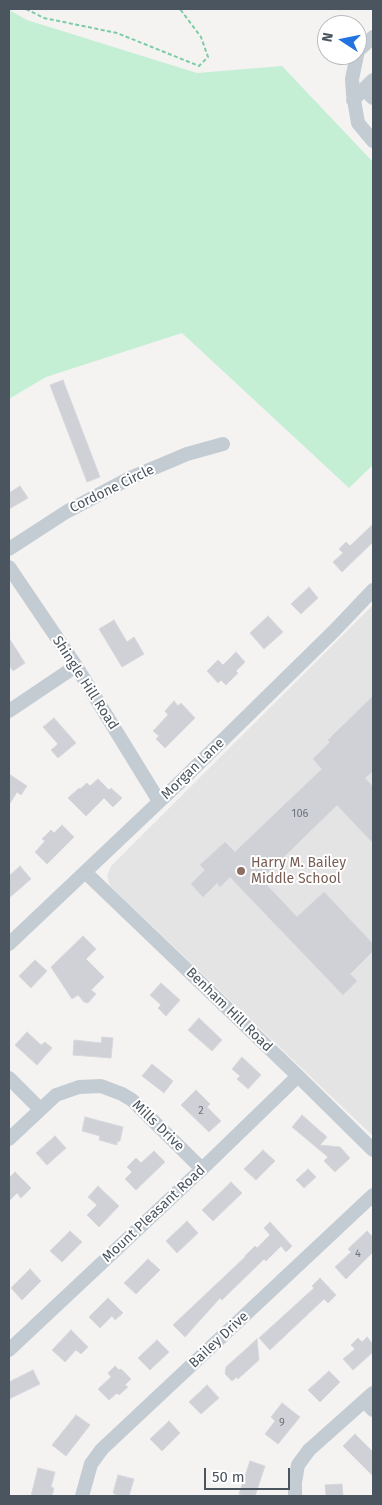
<!DOCTYPE html>
<style>
body{margin:0}
#map{position:relative;width:382px;height:1505px;overflow:hidden;background:#f4f3f2;font-family:"Fira Sans",sans-serif}
canvas{display:block}
.frame{position:absolute;inset:0;border:10px solid #4b555f;pointer-events:none}
.north{position:absolute;left:317px;top:15px;width:50px;height:50px;box-sizing:border-box;background:#fff;border:1px solid #b7bbbf;border-radius:50%;rotate:281deg;font-size:14px;font-weight:700;line-height:20px;text-align:center;color:#4b555f}
.north::after{content:'';display:block;margin:auto;width:18px;height:22px;background:#2272df;clip-path:polygon(50% 0,100% 100%,50% 72%,0 100%)}
.scale{position:absolute;left:204px;top:1468px;width:86px;height:22px;box-sizing:border-box;border:2px solid #4b555f;border-top:0;padding-left:6px;font-size:15px;line-height:18px;white-space:nowrap;color:#4b555f;-webkit-text-stroke:4px #fff;paint-order:stroke}
</style>
<div id="map">
<canvas width="382" height="1505"></canvas>
<div class="frame"></div>
<div class="north">N</div>
<div class="scale">50 m</div>
</div>
<script>
const g = document.querySelector('canvas').getContext('2d');
g.lineJoin = 'round';
function paint(path, color) { g.fillStyle = color; g.fill(path, 'evenodd'); }
const poly = rows => new Path2D(rows.map(r => 'M' + r).join(''));
function stroke(path, color, width, dash) { g.strokeStyle = color; g.lineWidth = width; g.lineCap = dash ? 'butt' : 'round'; g.setLineDash(dash || []); g.stroke(path); }
function write(font, color, halo, rows, align = 'center') {
  g.font = font + ' "Fira Sans",sans-serif'; g.lineWidth = 4; g.setLineDash([]); g.textBaseline = 'middle'; g.strokeStyle = halo; g.fillStyle = color; for (const [text, x, y, turn = 0] of rows) {
    g.save(); g.translate(x, y); g.rotate((+turn || 0) * Math.PI / 180); g.textAlign = isNaN(turn) ? turn : align; if (halo) g.strokeText(text, 0, 0); g.fillText(text, 0, 0); g.restore();
  }
}
paint(poly([
 [373,605,373,1136,110,886,107,876,111,866]
]), '#e5e4e4');
paint(poly([
 [9,10,27,20,197,73,282,66,373,162,373,465,349,488,182,333,46,377,9,399]
]), '#c4efd5');
const building = poly([
 [63,380,100,477,87,482,50,385,63,380],
 [20,486,28,498,9,509,9,493,20,486],
 [373,524,373,542,342,572,333,562,343,553,339,549,346,542,350,546,373,524],
 [309,587,318,598,301,614,291,604,309,587],
 [268,616,283,632,264,649,250,633,268,616],
 [114,620,127,642,134,637,144,654,122,667,99,629,114,620],
 [9,638,25,663,13,671,9,665,9,638],
 [236,652,245,662,236,671,238,673,226,685,221,680,218,683,207,671,218,660,223,665,236,652],
 [373,696,373,771,365,778,373,787,373,843,337,805,261,879,297,917,324,892,373,944,373,951,350,974,357,981,343,995,230,877,220,887,217,883,203,897,191,884,205,870,200,865,225,842,235,852,322,769,313,759,330,742,328,740,373,696],
 [174,701,178,706,181,703,195,718,165,748,156,739,159,736,153,731,168,715,165,711,174,701],
 [54,718,76,743,58,758,51,750,58,744,43,727,54,718],
 [9,774,27,786,21,795,17,792,9,805,9,774],
 [98,779,109,790,111,788,122,798,113,807,104,798,86,816,68,798,79,788,80,789,87,783,90,786,98,779],
 [62,825,74,837,47,864,35,852,45,841,42,839,51,830,54,833,62,825],
 [20,866,31,879,9,898,9,876,20,866],
 [83,936,96,949,86,959,104,977,91,990,96,994,88,1003,84,1002,78,995,72,999,51,967,83,936],
 [35,960,47,971,31,988,19,976,35,960],
 [161,983,180,1000,166,1016,158,1008,161,1005,150,995,161,983],
 [199,1018,222,1040,212,1051,188,1030,199,1018],
 [27,1032,41,1045,45,1042,52,1048,37,1065,15,1045,27,1032],
 [102,1037,113,1038,111,1058,73,1055,74,1040,101,1043,102,1037],
 [242,1057,261,1075,248,1089,237,1079,240,1076,232,1069,242,1057],
 [152,1064,173,1081,164,1093,142,1076,152,1064],
 [196,1090,210,1104,207,1107,221,1121,209,1132,181,1105,196,1090],
 [302,1115,327,1137,320,1145,340,1147,350,1158,335,1172,324,1161,328,1157,292,1127,302,1115],
 [85,1117,123,1127,120,1141,117,1142,117,1145,99,1140,100,1136,82,1131,85,1117],
 [55,1136,66,1148,47,1165,36,1153,55,1136],
 [263,1150,275,1161,256,1180,244,1169,263,1150],
 [154,1151,165,1162,136,1190,125,1179,132,1172,127,1167,136,1158,141,1163,154,1151],
 [308,1169,316,1177,304,1188,296,1180,308,1169],
 [15,1172,31,1188,21,1198,17,1193,9,1201,9,1178,15,1172],
 [231,1182,242,1193,213,1221,202,1210,231,1182],
 [98,1186,119,1206,99,1227,87,1215,97,1205,88,1197,98,1186],
 [187,1221,198,1233,177,1253,166,1241,187,1221],
 [270,1222,292,1246,286,1252,281,1246,266,1261,264,1259,222,1300,220,1298,185,1337,173,1325,245,1257,245,1256,255,1246,257,1248,270,1235,264,1228,270,1222],
 [70,1231,82,1242,62,1262,50,1251,70,1231],
 [367,1231,373,1237,373,1252,346,1279,335,1267,351,1252,348,1249,367,1231],
 [148,1259,160,1270,136,1294,124,1283,148,1259],
 [30,1269,41,1281,22,1300,11,1288,30,1269],
 [320,1278,336,1295,328,1303,324,1299,270,1350,259,1338,314,1288,312,1286,320,1278],
 [108,1298,123,1313,115,1320,112,1316,100,1328,89,1317,108,1298],
 [71,1330,88,1347,81,1354,76,1350,65,1362,52,1350,71,1330],
 [367,1337,373,1344,373,1352,353,1370,343,1359,355,1349,351,1345,358,1338,362,1342,367,1337],
 [257,1339,259,1360,238,1379,237,1377,232,1381,225,1374,226,1367,257,1339],
 [157,1340,169,1352,150,1370,138,1358,157,1340],
 [115,1366,119,1370,121,1369,131,1379,125,1385,128,1387,119,1395,117,1393,109,1400,98,1389,111,1377,108,1373,115,1366],
 [33,1370,40,1384,9,1399,9,1382,33,1370],
 [329,1371,340,1382,320,1402,308,1390,329,1371],
 [207,1385,219,1398,201,1414,189,1402,207,1385],
 [282,1403,300,1417,278,1444,265,1434,275,1421,271,1417,282,1403],
 [76,1415,90,1425,66,1456,52,1445,76,1415],
 [169,1421,180,1433,162,1451,150,1439,169,1421],
 [355,1434,373,1452,373,1476,343,1446,355,1434],
 [250,1461,265,1466,255,1496,246,1496,239,1494,250,1461],
 [38,1468,55,1472,51,1487,54,1488,52,1496,31,1496,38,1468],
 [118,1475,134,1479,129,1496,118,1496,113,1493,118,1475],
 [342,1484,343,1496,326,1496,325,1485,342,1484]
]);
paint(building, '#d0d1d6');
stroke(building, '#d7d8dd', 1);
stroke(poly([
 [26,9,44,18,117,33,199,66,208,57,201,37,180,9]
]), '#7dcca6', 2, [4, 2.5]);
stroke(poly([
 [357,55,352,79,353,94,358,123,373,141],
 [357,55,358,51,373,37],
 [364,89,373,98],
 [353,100,373,80],
 [9,549,66,512,130,478,187,454,223,444],
 [9,567,76,666,159,801],
 [9,711,76,666],
 [85,872,298,1076,373,1150],
 [9,944,180,782,334,631,373,590],
 [9,1078,40,1109],
 [9,1139,56,1095,79,1087,101,1086,122,1094,132,1100,202,1169],
 [9,1350,202,1169,298,1076],
 [364,1401,373,1410],
 [82,1496,91,1464,102,1449,373,1195],
 [295,1496,295,1482,298,1465,309,1450,373,1393]
]), '#c4ccd3', 14);
for (const [x, y, r, color] of [
 [241,871,5,"#8d6e63"]
]) { const dot = new Path2D(); dot.arc(x, y, r, 0, 2 * Math.PI); g.fillStyle = color; g.fill(dot); stroke(dot, '#fff', 2); }
write('11px', '#6c747d', null, [
 ["106",300,814],
 ["2",201,1111],
 ["4",358,1254],
 ["9",282,1423]
]);
write('14px', '#4b555f', '#fff', [
 ["Cordone Circle",112,489,-26],
 ["Shingle Hill Road",85,683,57],
 ["Morgan Lane",193,769,-44],
 ["Benham Hill Road",229,1010,44],
 ["Mills Drive",158,1126,44],
 ["Mount Pleasant Road",154,1214,-43],
 ["Bailey Drive",219,1340,-43]
]);
write('14px', '#785e54', '#fff', [
 ["Harry M. Bailey",251,863],
 ["Middle School",251,879]
], 'left');
</script>
